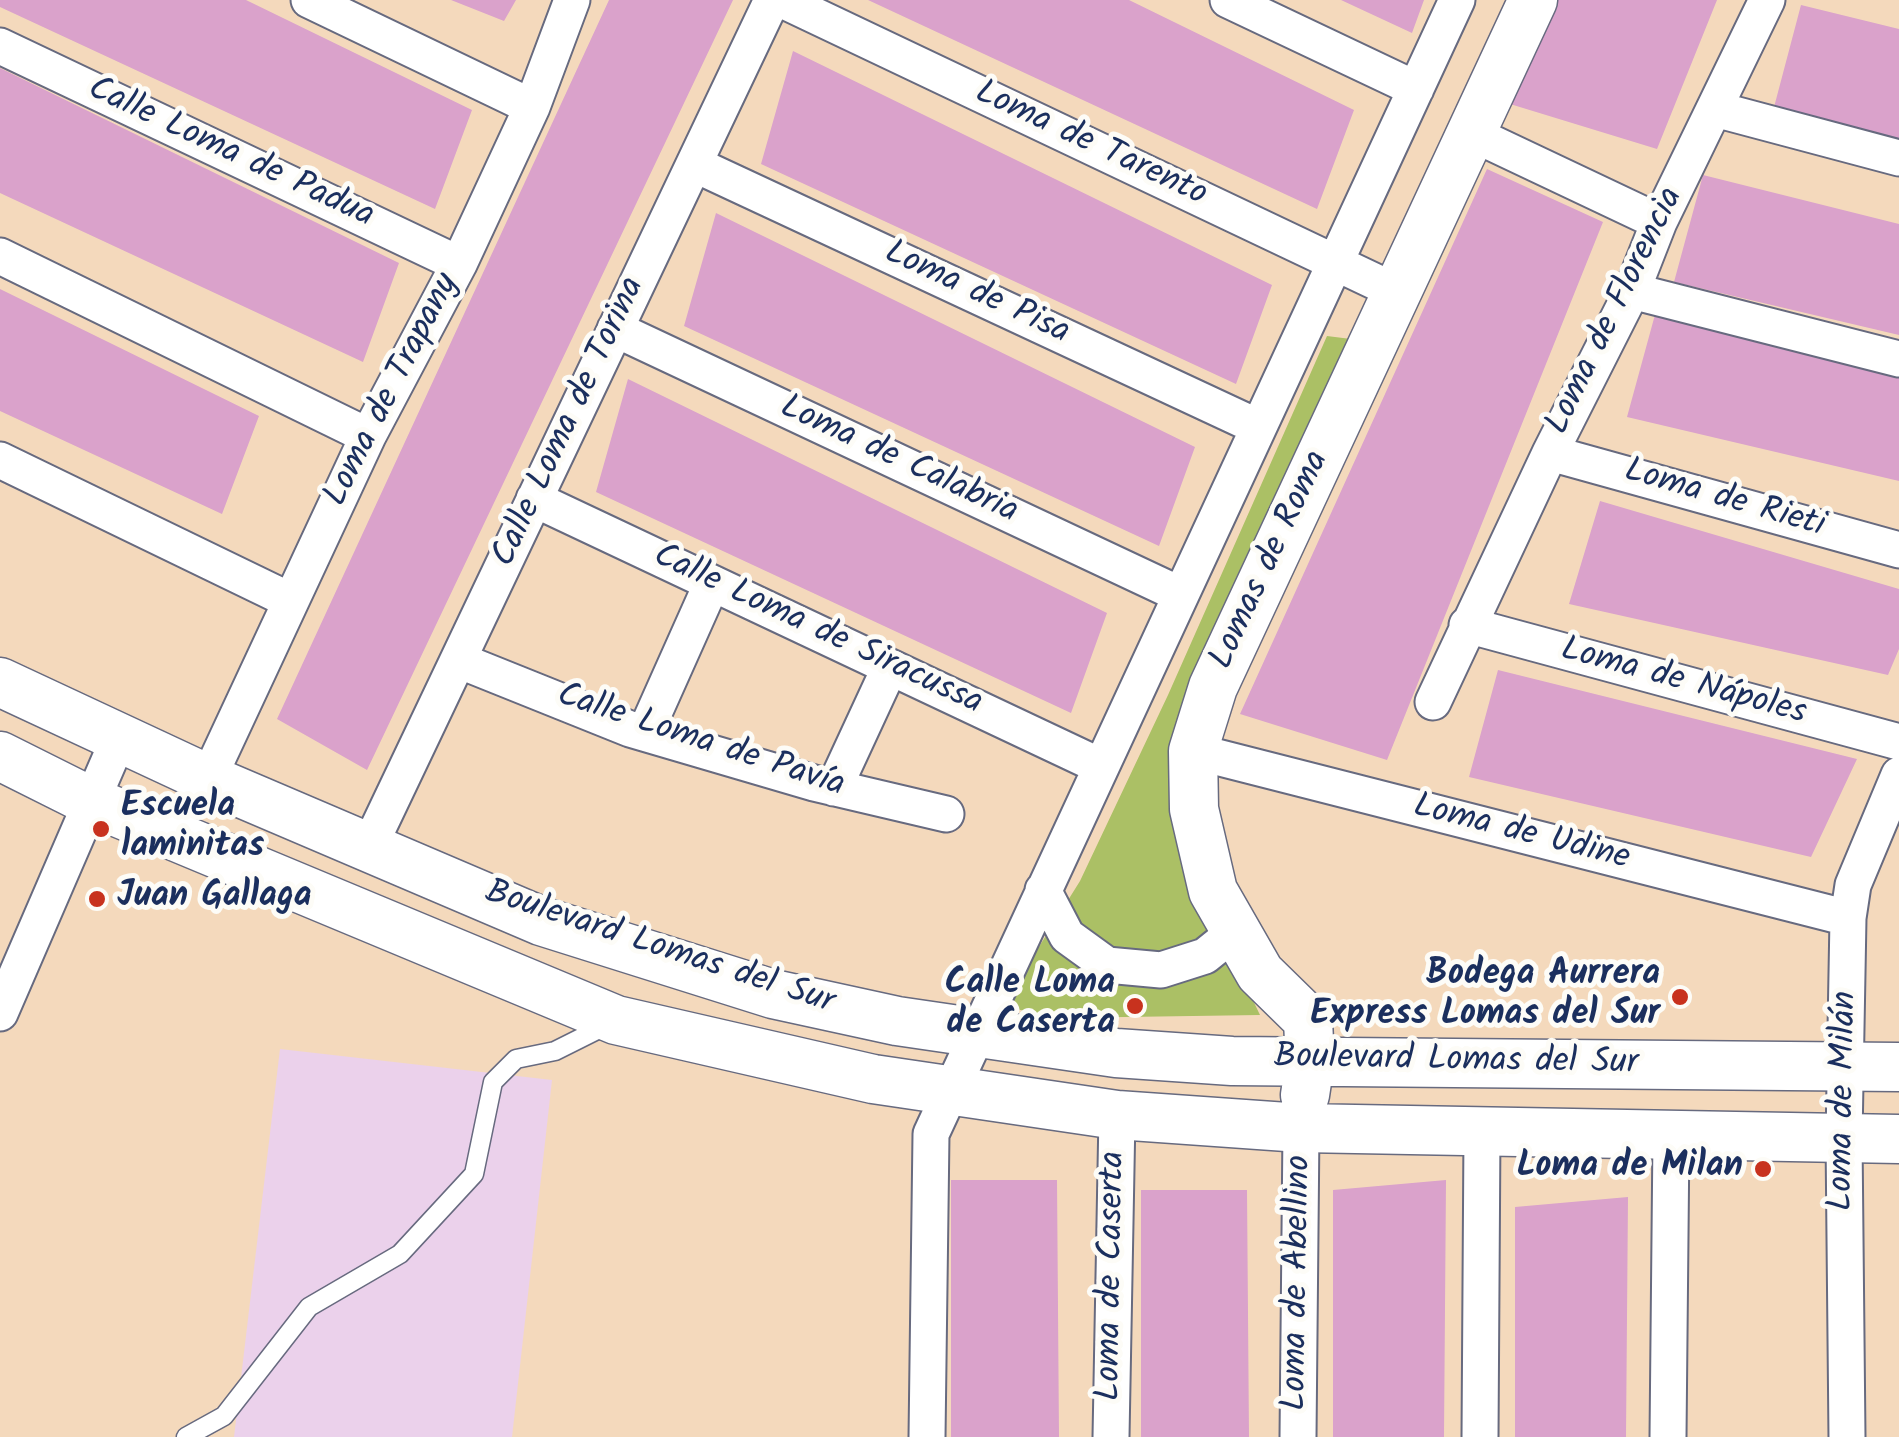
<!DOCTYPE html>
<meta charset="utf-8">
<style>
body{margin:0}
canvas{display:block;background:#f4d9bc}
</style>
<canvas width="1899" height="1437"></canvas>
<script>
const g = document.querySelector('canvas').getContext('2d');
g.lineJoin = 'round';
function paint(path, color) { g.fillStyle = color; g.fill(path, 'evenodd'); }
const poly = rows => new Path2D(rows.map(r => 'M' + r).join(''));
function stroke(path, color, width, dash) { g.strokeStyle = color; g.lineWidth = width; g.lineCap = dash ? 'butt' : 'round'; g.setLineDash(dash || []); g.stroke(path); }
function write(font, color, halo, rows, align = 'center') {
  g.font = font + ' Kalam,sans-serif'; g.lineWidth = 10; g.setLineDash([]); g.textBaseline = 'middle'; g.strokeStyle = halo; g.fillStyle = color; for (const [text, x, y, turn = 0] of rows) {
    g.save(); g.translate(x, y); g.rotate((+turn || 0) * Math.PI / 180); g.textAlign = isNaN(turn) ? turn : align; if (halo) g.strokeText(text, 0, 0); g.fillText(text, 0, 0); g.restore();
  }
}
paint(poly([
 [280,1049,552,1080,512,1437,234,1437]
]), '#ebd1eb');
paint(poly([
 [1327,336,1367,341,1180,747,1185,859,1260,1015,1058,1018,1002,1006,1080,881,1168,695]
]), '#abc065');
paint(poly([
 [0,0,246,0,472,110,435,209,0,7],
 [451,0,516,0,504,21],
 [609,0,733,0,367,770,277,719],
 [868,0,1129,0,1354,110,1317,209],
 [1341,0,1424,0,1412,33],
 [1557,0,1717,0,1657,149,1510,104],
 [1801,5,1899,29,1899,141,1773,111],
 [793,51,1272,285,1236,384,761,164],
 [0,68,399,263,363,362,0,193],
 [1487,169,1603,222,1387,760,1240,714],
 [1703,175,1899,224,1899,335,1674,282],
 [716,213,1195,447,1159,546,684,326],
 [0,289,259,416,222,514,0,411],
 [1656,311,1899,371,1899,481,1627,417],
 [628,379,1107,613,1071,713,596,492],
 [1600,501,1899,589,1899,649,1888,675,1569,604],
 [1498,670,1857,759,1811,857,1469,777],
 [951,1180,1057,1180,1059,1437,951,1437],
 [1446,1180,1444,1437,1333,1437,1333,1190],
 [1141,1190,1247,1190,1249,1437,1141,1437],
 [1628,1197,1626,1437,1515,1437,1515,1207]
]), '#daa2cb');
const lane = poly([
 [186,1437,224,1416,309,1307,400,1254,474,1174,493,1082,516,1059,555,1051,607,1025]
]);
const street = poly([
 [309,0,532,107],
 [782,0,1397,292],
 [1228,0,1416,89],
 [0,46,459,264],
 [1715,109,1899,158],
 [1471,133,1659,222],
 [694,164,1258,427],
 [0,256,368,436],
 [1632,291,1899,359],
 [615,329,1181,595],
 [1550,453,1899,550],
 [0,460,289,600],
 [534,499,1100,766],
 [1467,625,1899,742],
 [458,660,630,729,814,783,946,814],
 [1433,702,1550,453,1632,291,1659,222,1767,0],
 [645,733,712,583],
 [1193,751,1848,918],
 [208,779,368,436,459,264,532,107,572,0],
 [834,788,890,667],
 [369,847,772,0],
 [1043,890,1067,936,1107,965,1161,970,1205,956,1236,931],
 [0,1013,119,738],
 [927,1437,931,1134,1457,0],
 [1111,1437,1117,1115],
 [1298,1437,1301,1128],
 [1480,1437,1482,1131],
 [1668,1437,1671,1135],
 [1847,1437,1844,1138,1848,918,1853,885,1899,775]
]);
const secondary = poly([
 [0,682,208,779,541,921,773,994,897,1021,1116,1053,1232,1061,1899,1067],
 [0,756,90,801,616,1020,873,1079,1117,1115,1301,1128,1899,1139],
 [1305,1095,1310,1062,1308,1020,1260,973,1213,891,1194,809,1193,751,1213,687,1533,0]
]);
stroke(lane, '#676a7f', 21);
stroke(street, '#676a7f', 39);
stroke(secondary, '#676a7f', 51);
stroke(lane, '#fff', 18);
stroke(street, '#fff', 35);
stroke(secondary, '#fff', 48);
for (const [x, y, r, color] of [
 [101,829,10,"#c8321e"],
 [97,899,10,"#c8321e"],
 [1680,997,10,"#c8321e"],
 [1135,1006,10,"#c8321e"],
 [1763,1169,10,"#c8321e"]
]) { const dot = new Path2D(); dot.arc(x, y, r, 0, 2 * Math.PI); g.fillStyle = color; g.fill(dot); stroke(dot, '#fdfcf7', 4); }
write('35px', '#1b2f5e', '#fdfcf7', [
 ["Loma de Tarento",1090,146,25],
 ["Calle Loma de Padua",230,155,25],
 ["Loma de Pisa",976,295,25],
 ["Loma de Florencia",1617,312,-64],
 ["Loma de Trapany",394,391,-63],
 ["Calle Loma de Torina",571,423,-65],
 ["Loma de Calabria",898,462,25],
 ["Loma de Rieti",1724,501,16],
 ["Lomas de Roma",1272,561,-65],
 ["Calle Loma de Siracussa",817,632,25],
 ["Loma de Nápoles",1683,684,15],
 ["Calle Loma de Pavía",700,743,18],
 ["Loma de Udine",1521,835,14],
 ["Boulevard Lomas del Sur",659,950,18],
 ["Boulevard Lomas del Sur",1456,1063,1],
 ["Loma de Milán",1846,1101,-89],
 ["Loma de Caserta",1114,1276,-89],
 ["Loma de Abellino",1300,1283,-89]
]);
write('bold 35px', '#1b2f5e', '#fdfcf7', [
 ["Escuela",121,809,"left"],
 ["laminitas",121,849,"left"],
 ["Juan Gallaga",117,899,"left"],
 ["Bodega Aurrera",1660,977],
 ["Express Lomas del Sur",1660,1017],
 ["Calle Loma",1115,986],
 ["de Caserta",1115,1026],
 ["Loma de Milan",1743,1169]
], 'right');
</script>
